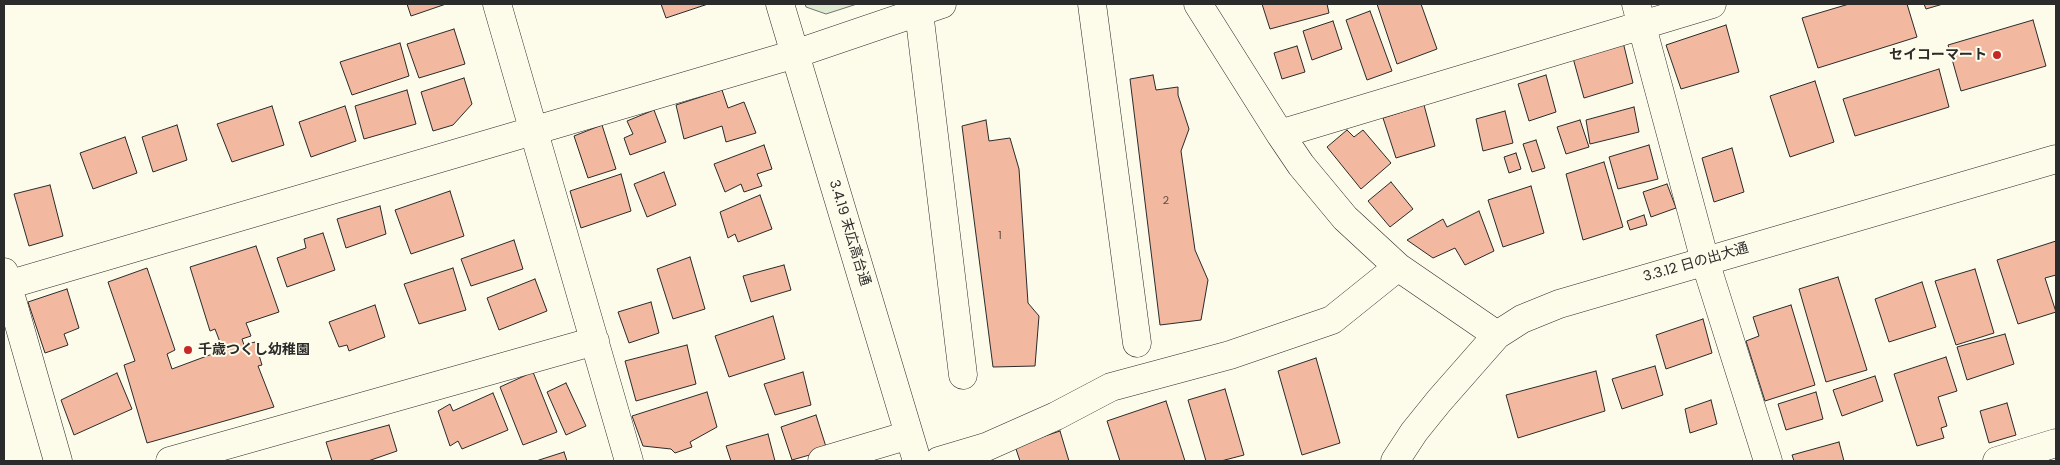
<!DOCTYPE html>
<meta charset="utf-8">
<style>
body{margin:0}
#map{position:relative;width:2060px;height:465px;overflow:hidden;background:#fdfbea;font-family:Poppins,sans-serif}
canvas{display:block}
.frame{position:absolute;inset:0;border:5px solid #2b2b2b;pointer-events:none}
</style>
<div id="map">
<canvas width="2060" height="465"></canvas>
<div class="frame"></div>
</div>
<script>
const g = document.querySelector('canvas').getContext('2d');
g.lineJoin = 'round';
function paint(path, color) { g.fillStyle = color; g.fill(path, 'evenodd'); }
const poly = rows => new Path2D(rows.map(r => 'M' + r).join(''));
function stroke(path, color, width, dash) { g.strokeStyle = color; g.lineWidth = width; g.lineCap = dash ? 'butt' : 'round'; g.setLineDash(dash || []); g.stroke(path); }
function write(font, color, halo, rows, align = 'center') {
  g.font = font + ' Poppins,"Noto Sans JP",sans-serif'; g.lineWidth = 4; g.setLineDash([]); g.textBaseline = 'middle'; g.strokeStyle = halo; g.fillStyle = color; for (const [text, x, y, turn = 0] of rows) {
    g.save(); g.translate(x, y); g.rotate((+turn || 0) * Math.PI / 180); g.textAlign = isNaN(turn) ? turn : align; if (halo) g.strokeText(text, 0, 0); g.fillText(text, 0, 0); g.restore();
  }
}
const green = poly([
 [805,4,857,4,826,14,806,7,805,4]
]);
paint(green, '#deebd1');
stroke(green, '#74746e', 1);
const building = poly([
 [407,4,446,4,411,16,407,4],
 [661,4,708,4,666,18,661,4],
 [1262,4,1327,4,1329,13,1270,29,1262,4],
 [1377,4,1421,4,1437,49,1397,64,1377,4],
 [1849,4,1907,4,1917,37,1818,68,1802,18,1849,4],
 [1924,4,1943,4,1926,9,1924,4],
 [1370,11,1392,71,1367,80,1346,20,1370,11],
 [2033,20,2046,66,1961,91,1948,45,2033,20],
 [1333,21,1342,49,1312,60,1303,31,1333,21],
 [1726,25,1739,72,1681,89,1666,45,1726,25],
 [454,29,465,64,419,78,407,44,454,29],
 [1623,42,1633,83,1584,98,1573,58,1623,42],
 [400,43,409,76,352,95,340,62,400,43],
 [1297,46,1305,72,1282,79,1274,53,1297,46],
 [1939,69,1949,107,1855,136,1843,99,1939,69],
 [1153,75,1156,90,1178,87,1178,95,1189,129,1181,151,1195,250,1208,280,1201,320,1160,325,1130,79,1153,75],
 [1546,75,1556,112,1529,121,1518,84,1546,75],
 [464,78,472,104,453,125,433,131,421,92,464,78],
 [1815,81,1834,142,1790,157,1770,96,1815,81],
 [407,90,416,124,364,139,355,106,407,90],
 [722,90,728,108,744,102,756,133,726,142,722,126,684,139,676,105,722,90],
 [1424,105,1435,146,1396,158,1383,118,1424,105],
 [272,106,284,145,232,162,217,124,272,106],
 [345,106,356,141,311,157,299,122,345,106],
 [1634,107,1639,132,1590,144,1586,120,1634,107],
 [654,110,666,142,630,155,624,138,633,134,627,121,654,110],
 [1505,111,1513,143,1483,151,1476,119,1505,111],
 [986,120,989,141,1010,138,1019,169,1028,303,1039,316,1035,366,993,367,962,126,986,120],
 [1580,120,1589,147,1566,154,1557,127,1580,120],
 [177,125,187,160,153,172,142,137,177,125],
 [602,125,616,169,588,178,574,136,602,125],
 [1347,130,1354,137,1363,130,1391,163,1361,189,1327,147,1347,130],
 [125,137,137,173,93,189,80,153,125,137],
 [1536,140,1545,168,1532,172,1523,144,1536,140],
 [764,145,772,169,757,174,762,186,744,192,741,184,725,192,714,164,764,145],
 [1649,145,1658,179,1618,189,1609,157,1649,145],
 [1732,148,1744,192,1714,202,1702,158,1732,148],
 [1516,153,1521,169,1509,173,1504,157,1516,153],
 [1604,162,1623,227,1583,240,1566,174,1604,162],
 [664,172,676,205,647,217,634,184,664,172],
 [621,174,631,211,581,228,570,191,621,174],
 [1391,182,1413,209,1390,227,1368,201,1391,182],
 [1667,184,1676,208,1651,217,1643,192,1667,184],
 [50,185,63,236,29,246,14,194,50,185],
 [1531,186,1544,233,1503,247,1488,200,1531,186],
 [450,191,464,236,411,254,395,210,450,191],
 [760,195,772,229,738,242,735,234,728,238,720,212,760,195],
 [380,206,386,234,346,248,337,219,380,206],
 [1479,211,1494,251,1465,265,1455,248,1433,258,1407,240,1443,219,1447,227,1479,211],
 [1644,215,1647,225,1630,230,1627,221,1644,215],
 [323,233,335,270,287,287,277,258,306,248,304,239,323,233],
 [514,240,523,269,471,286,461,259,514,240],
 [2056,241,2056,275,2045,278,2056,312,2018,324,1997,260,2056,241],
 [256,246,279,312,246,323,251,336,242,339,244,345,255,342,262,365,258,366,274,407,147,443,124,365,135,361,108,282,147,268,175,350,167,354,172,369,223,350,215,329,210,331,190,267,256,246],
 [690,257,705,309,673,319,657,269,690,257],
 [784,265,791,290,751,302,743,276,784,265],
 [453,268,466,310,419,324,404,284,453,268],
 [1975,269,1994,333,1956,345,1935,281,1975,269],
 [1838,277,1867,370,1826,382,1799,289,1838,277],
 [535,279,547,311,499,330,487,298,535,279],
 [1922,282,1936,327,1889,342,1875,299,1922,282],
 [67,289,79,328,64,334,68,345,45,353,28,302,67,289],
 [651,302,659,333,629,343,618,312,651,302],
 [375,305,385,337,349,351,347,345,339,347,329,322,375,305],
 [1791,305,1815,385,1765,401,1746,341,1759,336,1753,317,1791,305],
 [773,316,785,359,729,377,715,336,773,316],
 [1703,319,1712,353,1666,369,1656,335,1703,319],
 [2005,334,2014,364,1967,380,1957,347,2005,334],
 [687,345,696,384,636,401,625,361,687,345],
 [1946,357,1957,391,1938,397,1947,426,1941,428,1944,438,1917,446,1894,374,1946,357],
 [1316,358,1340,443,1302,455,1278,371,1316,358],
 [1655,366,1663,395,1622,409,1612,379,1655,366],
 [1596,371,1605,411,1518,438,1506,395,1596,371],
 [533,372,557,432,523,445,500,387,533,372],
 [803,372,811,405,775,415,764,384,803,372],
 [117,373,132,409,74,435,61,400,117,373],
 [1875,376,1883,401,1842,416,1833,390,1875,376],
 [566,383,586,426,566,435,547,392,566,383],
 [1225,389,1244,455,1221,461,1206,461,1188,400,1225,389],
 [707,392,717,427,690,442,692,447,675,453,671,449,643,446,632,416,707,392],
 [1816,392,1823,419,1786,430,1778,404,1816,392],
 [493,393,508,430,462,449,458,441,450,446,438,411,450,404,453,411,493,393],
 [1711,400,1717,424,1690,433,1685,409,1711,400],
 [1166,401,1185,461,1120,461,1107,421,1166,401],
 [2007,403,2016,435,1989,443,1980,411,2007,403],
 [816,415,827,450,792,460,781,427,816,415],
 [389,425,397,451,368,461,332,461,326,442,389,425],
 [1060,431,1069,461,1020,461,1015,446,1060,431],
 [768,434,775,461,731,461,726,446,768,434],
 [1839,442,1844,461,1794,461,1792,455,1839,442],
 [564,452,567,461,536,461,564,452]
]);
paint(building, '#f2b8a0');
stroke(building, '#2b2b2b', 1);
const minor = poly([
 [497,4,629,461],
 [780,4,917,461],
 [1092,4,1137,343],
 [1198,4,1280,134,1301,165,1345,218,1398,267,1497,335],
 [1636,4,1705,261,1768,461],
 [919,12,963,375],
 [1280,134,1712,4],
 [4,272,58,461],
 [4,286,795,54,942,4],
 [170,461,595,341],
 [822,461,909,435],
 [939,461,986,447,1056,416,1111,387,1230,355,1332,320,1398,267],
 [1395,461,1414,432,1439,401,1497,335,1522,319,1559,304,2056,159],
 [1997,461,2056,443]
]);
stroke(minor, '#2b2b2b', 29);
stroke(minor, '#fdfbea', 28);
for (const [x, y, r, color] of [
 [1997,55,5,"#c62828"],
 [188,350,5,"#c62828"]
]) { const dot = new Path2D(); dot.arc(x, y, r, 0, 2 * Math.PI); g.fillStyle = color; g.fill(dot); stroke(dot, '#fdfbea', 2); }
write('11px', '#5d4e48', null, [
 ["2",1166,201],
 ["1",1000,236]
]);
write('bold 14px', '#2b2b2b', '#fdfbea', [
 ["セイコーマート",1987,55],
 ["千歳つくし幼稚園",198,350,"left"]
], 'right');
write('14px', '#2b2b2b', '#fdfbea', [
 ["3.4.19 末広高台通",849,233,73],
 ["3.3.12 日の出大通",1696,263,-16]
]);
</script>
